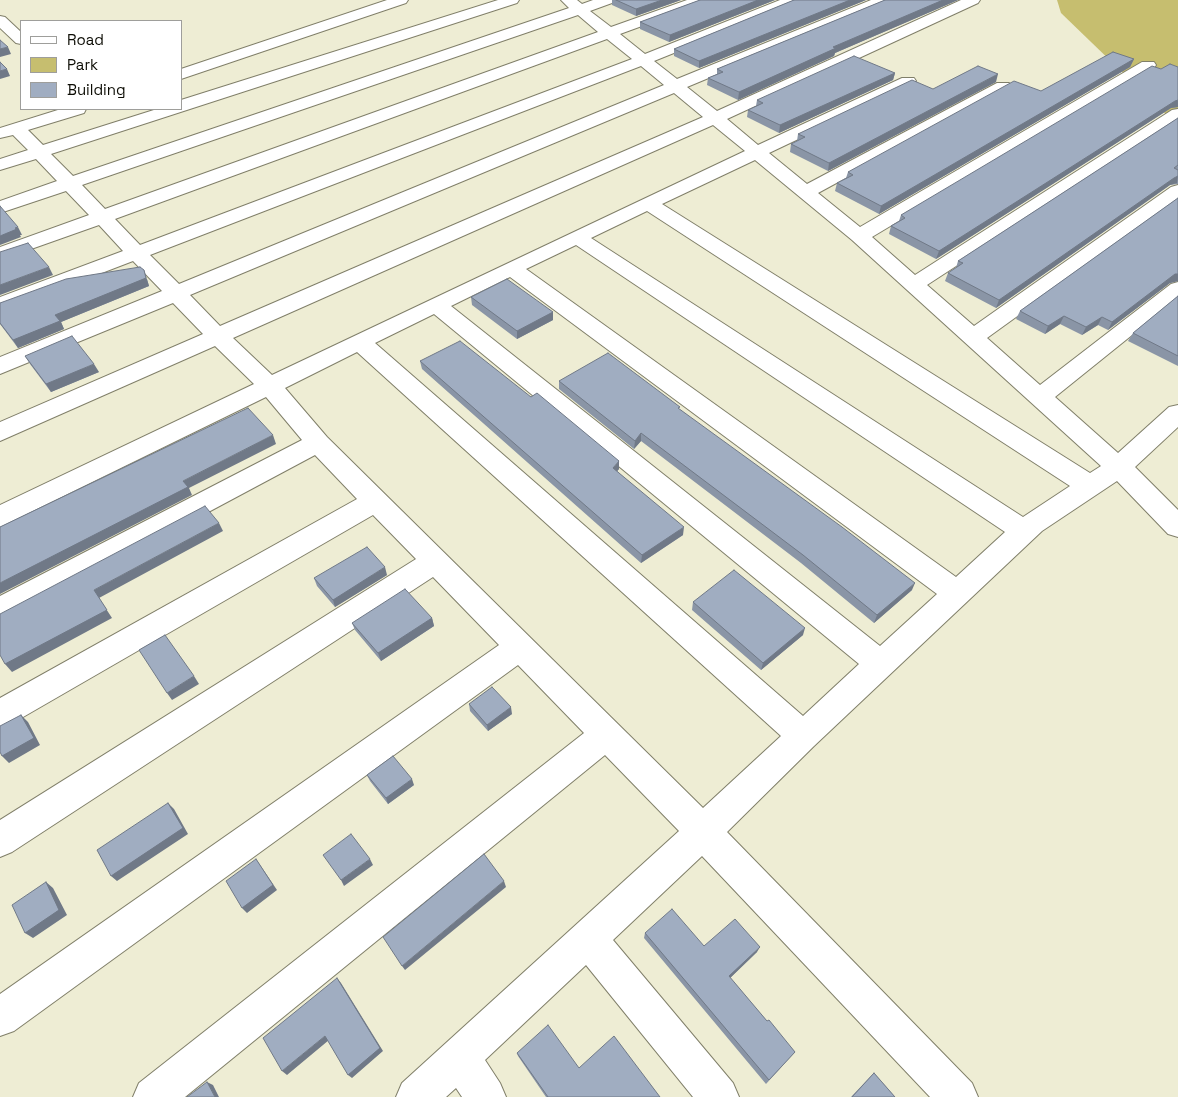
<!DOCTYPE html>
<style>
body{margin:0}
#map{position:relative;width:1178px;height:1097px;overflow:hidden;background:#eeedd4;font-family:"Space Grotesk",sans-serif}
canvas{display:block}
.legend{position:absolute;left:20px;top:20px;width:162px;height:90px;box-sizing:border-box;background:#fff;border:1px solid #9e9e9b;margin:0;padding:6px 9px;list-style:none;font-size:15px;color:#0d0d05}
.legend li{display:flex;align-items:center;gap:10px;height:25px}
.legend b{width:25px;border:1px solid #9e9e9b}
</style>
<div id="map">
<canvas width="1178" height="1097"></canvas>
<ul class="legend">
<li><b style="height:6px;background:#fff"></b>Road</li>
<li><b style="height:14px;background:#c6be6f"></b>Park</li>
<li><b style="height:14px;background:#a0adc1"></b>Building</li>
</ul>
</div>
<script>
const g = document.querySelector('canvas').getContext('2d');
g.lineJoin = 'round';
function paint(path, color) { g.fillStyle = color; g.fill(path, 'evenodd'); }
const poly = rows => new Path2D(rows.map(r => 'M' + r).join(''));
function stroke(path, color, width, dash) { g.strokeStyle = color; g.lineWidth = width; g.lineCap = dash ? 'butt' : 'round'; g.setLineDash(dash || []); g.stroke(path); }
paint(poly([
 [1057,0,1178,0,1178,126,1061,13]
]), '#c6be6f');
const minor = poly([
 [387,0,408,0,406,3,181,79,181,69,387,0],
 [498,0,519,0,517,3,51,154,73,176,569,8,561,0,577,0,582,4,593,0,614,0,612,3,590,11,611,27,687,0,707,0,705,3,620,34,645,54,780,0,800,0,798,3,654,61,677,79,871,0,890,0,888,3,687,87,717,111,961,0,980,0,978,3,727,119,758,145,902,78,914,78,916,81,914,84,769,153,807,184,997,83,1009,83,1011,86,1009,89,818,193,860,227,1142,62,1154,62,1156,65,1154,68,872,237,915,275,1172,110,1178,109,1178,121,927,285,974,326,1171,187,1178,185,1178,200,987,338,1040,385,1171,284,1178,282,1178,298,1055,397,1118,453,1169,407,1178,405,1178,427,1135,467,1178,510,1178,537,1168,534,1117,481,1042,531,814,746,727,832,972,1083,978,1097,930,1097,702,856,613,940,733,1083,739,1097,693,1097,586,965,485,1060,500,1083,506,1097,462,1097,456,1088,446,1097,396,1097,402,1083,679,831,605,755,185,1097,133,1097,139,1083,584,733,518,665,14,1031,0,1036,0,994,499,645,433,577,12,852,0,857,0,820,416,559,373,515,11,724,0,728,0,698,357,499,315,455,10,618,0,622,0,596,302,440,266,397,0,527,0,505,254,384,215,346,0,441,0,422,203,334,173,303,0,374,0,357,162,291,133,261,0,312,0,297,123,251,99,225,0,260,0,247,89,215,66,191,0,213,0,201,57,181,36,159,0,170,0,159,28,150,13,135,0,138,0,128,61,109,86,109,84,113,28,130,43,145,157,109,181,109,181,100,498,0],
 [578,15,598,32,105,209,82,185,578,15],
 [607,39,632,59,140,245,115,219,607,39],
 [641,66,664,85,179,284,150,255,641,66],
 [674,93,703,117,220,326,190,295,674,93],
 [713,125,745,151,272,375,233,338,713,125],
 [755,160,852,240,1101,466,1090,473,662,204,755,160],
 [647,211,1070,486,1023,517,591,238,647,211],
 [576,245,1005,532,956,577,526,269,576,245],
 [510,277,937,594,880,646,451,306,510,277],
 [434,314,859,664,803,716,375,343,434,314],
 [357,352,781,736,703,808,327,437,285,388,357,352],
 [0,16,5,17,21,32,21,44,16,43,0,28,0,16]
]);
stroke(minor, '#807f69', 2);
paint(minor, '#fff');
paint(poly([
 [612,0,681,0,636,16,612,5],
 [700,0,775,0,669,42,640,29,640,22],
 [794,0,866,0,699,68,674,56,674,49],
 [885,0,958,0,835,53,834,56,738,100,707,85,708,78,717,74,717,69],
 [1134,59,1130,67,879,214,835,191,837,183,846,178,848,172,1041,91],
 [1178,67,1178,107,1171,108,936,259,889,234,891,226,899,221,901,215,1161,69],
 [895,73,893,80,779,133,747,117,748,110,756,106,757,100],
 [996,82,828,171,790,152,791,144,797,141,798,134,933,89],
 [1178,118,1178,184,1170,185,996,308,945,281,948,273,956,268,958,261],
 [1178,198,1178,281,1170,283,1108,330,1098,325,1082,335,1060,324,1045,334,1016,319,1020,311],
 [147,279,149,286,61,322,64,329,18,348,0,324,0,303],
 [1178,296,1178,366,1128,341,1133,333],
 [471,297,553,312,553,320,517,339,472,305],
 [25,356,99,372,51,392,30,364],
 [420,361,531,397,619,469,617,471,683,535,641,563,422,369],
 [559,381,679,409,912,590,874,623,801,563,641,441,634,449,559,389],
 [387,575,335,607,317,586,314,578],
 [693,602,803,635,761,670,692,610],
 [432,618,434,626,381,661,355,630,352,623],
 [469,704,512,714,488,731,470,711],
 [367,775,414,785,388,804,370,781],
 [645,933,704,946,757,952,730,978,767,1021,795,1052,766,1084,644,938],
 [517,1053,579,1068,660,1097,546,1097,518,1056],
 [874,1073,895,1097,851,1097,870,1077]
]), '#8a95a6');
paint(poly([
 [662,0,681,0,636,16,636,9],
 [758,0,775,0,669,42,670,35],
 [850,0,866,0,699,68,699,61],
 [943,0,958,0,835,53,834,56,738,100,739,92,833,47],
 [8,47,11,54,0,57,0,49],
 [1134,59,1130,67,879,214,881,206],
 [7,69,10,76,0,79,0,71],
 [895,73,893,80,779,133,780,125],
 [998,74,996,82,828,171,829,163],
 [1178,100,1178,107,1171,108,936,259,939,251,1175,101],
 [1178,176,1177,183,1170,185,996,308,999,300,1174,178],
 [18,227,22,235,20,235,21,237,0,245,0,236],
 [49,267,53,275,0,295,0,285],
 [144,270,149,286,61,322,64,329,18,348,13,340,55,315],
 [1175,274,1178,274,1178,281,1170,283,1108,330,1112,322],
 [553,312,553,320,517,339,517,331],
 [1064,316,1060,324,1045,334,1048,326],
 [1102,317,1098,325,1082,335,1086,327],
 [94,364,99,372,51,392,46,384],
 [641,433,641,441,634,449,635,441],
 [273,435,276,444,189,488,192,495,0,594,0,583,183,481],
 [619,461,619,469,613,476,613,468],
 [219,523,223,531,99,598,112,618,12,672,5,664,94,590],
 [684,527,683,535,641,563,642,555],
 [385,567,387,575,335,607,333,600],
 [915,583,912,590,874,623,877,615],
 [432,618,434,626,381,661,378,653],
 [805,628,803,635,761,670,763,663],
 [194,676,199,684,172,700,167,693],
 [511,707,512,714,488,731,487,725],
 [21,715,28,722,40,745,9,763,2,756],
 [412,779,414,785,388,804,386,798],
 [168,803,174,809,188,834,117,881,111,876],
 [256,859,277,890,247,913,242,908],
 [370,859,373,865,344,886,341,880],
 [504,881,506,887,405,970,402,966],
 [46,882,53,888,67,915,33,938,25,933],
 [760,947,757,952,727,981,729,976],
 [337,978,341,983,383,1051,352,1078,348,1075],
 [325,1036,329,1040,287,1075,282,1071],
 [207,1082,213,1085,219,1097,215,1097]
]), '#707987');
const building = poly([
 [616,0,662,0,636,9,616,0],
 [700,0,758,0,670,35,640,22,700,0],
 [794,0,850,0,699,61,674,49,794,0],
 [885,0,943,0,833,47,836,48,739,92,708,78,723,72,717,69,885,0],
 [0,40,8,47,0,49,0,40],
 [1113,52,1134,59,881,206,837,183,853,175,848,172,1014,81,1041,91,1113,52],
 [854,56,895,73,780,125,748,110,763,103,757,100,854,56],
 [0,62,7,69,0,71,0,62],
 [1170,64,1178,67,1178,100,1175,101,939,251,891,226,905,218,901,215,1152,66,1161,69,1170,64],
 [978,66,998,74,829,163,791,144,805,137,798,134,912,80,933,89,978,66],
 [1178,118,1178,165,1174,168,1178,170,1178,176,1174,178,999,300,948,273,963,263,958,261,1178,118],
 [1178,198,1178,274,1175,274,1112,322,1102,317,1086,327,1064,316,1048,326,1020,311,1178,198],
 [0,206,18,227,15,228,17,229,0,236,0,206],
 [28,243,49,267,0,285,0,252,28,243],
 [140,267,144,270,146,278,55,315,60,321,13,340,0,323,0,303,66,279,140,267],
 [507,279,553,312,517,331,471,297,507,279],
 [1178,296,1178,356,1133,333,1178,296],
 [72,336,94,364,46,384,25,356,72,336],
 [460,341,531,397,537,393,619,461,613,468,684,527,642,555,420,361,460,341],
 [608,353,680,407,678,408,842,527,915,583,877,615,803,555,641,433,635,441,559,381,608,353],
 [248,408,273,435,183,481,188,487,0,583,0,527,248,408],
 [205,506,219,523,94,590,107,610,5,664,0,655,0,614,205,506],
 [367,547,385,567,333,600,314,578,367,547],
 [734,570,805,628,763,663,693,602,734,570],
 [405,589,432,618,378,653,352,623,405,589],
 [165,635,194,676,167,693,139,650,165,635],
 [492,687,511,707,487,725,469,704,492,687],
 [21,715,34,738,2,756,0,752,0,726,21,715],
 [393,756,412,779,386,798,367,775,393,756],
 [168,803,183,828,111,876,97,850,168,803],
 [351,834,370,859,341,880,323,855,351,834],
 [484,854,504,881,402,966,383,937,484,854],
 [256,859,273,885,242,908,226,881,256,859],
 [46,882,59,910,25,933,12,905,46,882],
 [672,909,704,946,735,919,760,947,729,976,767,1021,769,1020,795,1052,769,1080,645,933,672,909],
 [337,978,380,1048,348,1075,325,1036,282,1071,263,1038,337,978],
 [548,1025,579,1068,614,1036,660,1097,548,1097,517,1053,548,1025],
 [874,1073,895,1097,852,1097,874,1073],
 [207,1082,215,1097,187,1097,207,1082]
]);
paint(building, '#a0adc1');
stroke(building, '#707987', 1);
</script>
